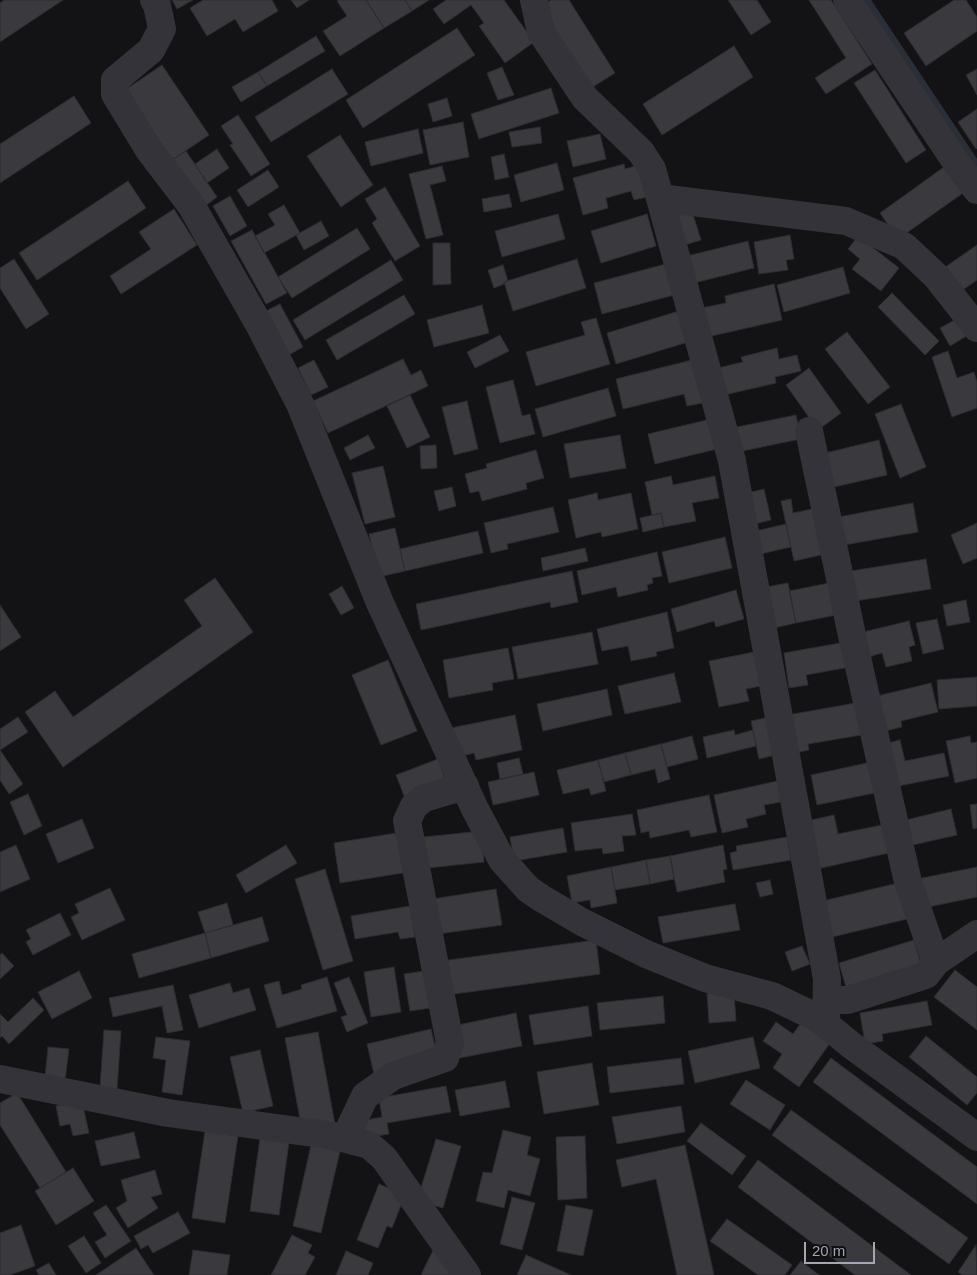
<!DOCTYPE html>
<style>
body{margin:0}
#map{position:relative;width:977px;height:1275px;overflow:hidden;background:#131214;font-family:Arial,sans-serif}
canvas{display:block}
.scale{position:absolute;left:804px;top:1242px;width:71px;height:22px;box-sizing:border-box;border:2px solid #a4a6b4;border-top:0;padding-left:6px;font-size:15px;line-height:18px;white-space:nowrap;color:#a4a6b4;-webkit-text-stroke:4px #0e0d0f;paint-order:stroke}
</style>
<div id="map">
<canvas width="977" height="1275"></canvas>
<div class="scale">20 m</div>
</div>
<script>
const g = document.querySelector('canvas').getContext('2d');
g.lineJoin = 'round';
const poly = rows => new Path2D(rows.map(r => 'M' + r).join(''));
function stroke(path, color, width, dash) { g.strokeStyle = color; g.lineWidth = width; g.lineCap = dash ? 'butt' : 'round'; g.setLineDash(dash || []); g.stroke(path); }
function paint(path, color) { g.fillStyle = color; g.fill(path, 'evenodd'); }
stroke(poly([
 [867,0,977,165]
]), '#292e37', 7);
const building = poly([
 [4,0,63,0,0,42,0,3,4,0],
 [172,0,193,0,177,9,172,0],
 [203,0,272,0,278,11,243,32,235,19,207,36,190,8,203,0],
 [291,0,309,0,297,8,291,0],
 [339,0,366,0,384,28,340,56,323,31,347,16,337,1,339,0],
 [366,0,405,0,412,11,384,28,366,0],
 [405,0,429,0,412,11,405,0],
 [446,0,504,0,534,42,505,63,479,26,484,23,471,5,444,24,433,9,446,0],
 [551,0,569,0,615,73,588,90,537,9,551,0],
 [728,0,757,0,771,22,751,35,728,0],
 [809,0,831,0,872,64,826,94,815,78,846,58,809,0],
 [954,0,966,0,977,17,977,31,926,66,904,33,954,0],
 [457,28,475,55,363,128,346,100,457,28],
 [316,36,325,51,267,86,258,72,316,36],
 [734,46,753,77,662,135,643,104,734,46],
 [162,65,209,135,172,160,125,90,162,65],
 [502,67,514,95,498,100,487,73,502,67],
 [332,69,348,94,271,142,255,117,332,69],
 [977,69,977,95,966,75,977,69],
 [875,70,926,150,906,163,854,83,875,70],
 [258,72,267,86,241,102,232,87,258,72],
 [551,88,559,113,479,139,471,114,551,88],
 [74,96,91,123,0,183,0,144,74,96],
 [447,98,452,116,433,122,428,104,447,98],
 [977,109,977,148,976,149,958,122,977,109],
 [238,115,270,164,251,176,230,145,233,144,221,126,238,115],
 [463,122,469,157,430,165,423,130,463,122],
 [540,127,542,143,512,147,509,132,540,127],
 [418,129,423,153,371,166,365,142,418,129],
 [600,134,606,159,573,167,567,141,600,134],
 [340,135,373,185,341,207,307,156,340,135],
 [217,149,229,168,207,183,195,164,217,149],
 [186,151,217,197,204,207,172,160,186,151],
 [504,154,509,177,495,180,491,157,504,154],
 [557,163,564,190,521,202,514,175,557,163],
 [624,164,625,169,642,164,651,196,634,200,631,191,606,198,608,208,583,215,573,178,624,164],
 [442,166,446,181,430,185,443,235,426,239,409,174,442,166],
 [944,167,963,193,898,239,880,213,944,167],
 [268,170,279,187,248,207,237,190,268,170],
 [128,181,146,208,37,280,19,253,128,181],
 [385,187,420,246,395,261,372,223,377,219,365,199,385,187],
 [509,194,512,207,484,212,482,199,509,194],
 [230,196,247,226,230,236,213,206,230,196],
 [284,205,300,233,264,253,255,236,275,225,268,214,284,205],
 [691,208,701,240,678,247,668,215,691,208],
 [174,209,197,245,121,294,110,276,151,249,139,232,174,209],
 [558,214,565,239,502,257,495,231,558,214],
 [647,214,656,246,601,263,591,231,647,214],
 [321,221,329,236,304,250,296,235,321,221],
 [357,228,370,249,292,298,278,277,357,228],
 [252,230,287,293,266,304,231,241,252,230],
 [790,235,794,259,786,260,788,270,759,274,754,242,790,235],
 [858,236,899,268,881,291,852,269,860,259,848,249,858,236],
 [748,241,754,268,686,285,679,258,748,241],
 [433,243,450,243,451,284,433,285,433,243],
 [977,245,977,280,957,294,941,270,977,245],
 [14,259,49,314,26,329,0,288,0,268,14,259],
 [577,259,586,288,513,311,504,282,577,259],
 [391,260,403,280,305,340,293,320,391,260],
 [666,264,674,295,602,314,594,283,666,264],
 [503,265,508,281,504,282,504,284,494,288,488,270,503,265],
 [843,267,850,293,784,312,777,285,843,267],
 [774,284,782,320,703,338,696,309,726,303,725,296,774,284],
 [892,293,939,341,925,355,878,307,892,293],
 [404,295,415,314,337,360,326,340,404,295],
 [280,304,303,347,285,357,262,313,280,304],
 [482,305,489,333,434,347,427,320,482,305],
 [679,311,688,342,616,364,607,333,679,311],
 [596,318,610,364,536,386,526,352,585,335,581,322,596,318],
 [958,318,968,335,950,346,940,328,958,318],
 [847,332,890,387,868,404,825,349,847,332],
 [500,335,509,351,475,368,467,352,500,335],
 [777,348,779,359,797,355,801,371,775,377,776,383,720,396,714,369,743,362,741,357,777,348],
 [948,351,957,378,974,372,977,382,977,408,952,417,932,357,948,351],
 [403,359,411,375,421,370,428,386,328,433,313,401,403,359],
 [314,360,328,387,311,395,298,368,314,360],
 [692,360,703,403,687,406,684,394,623,409,616,379,692,360],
 [809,368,841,413,818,430,786,385,809,368],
 [513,380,522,416,530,414,535,434,500,443,486,387,513,380],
 [608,388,616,416,543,437,535,409,608,388],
 [410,395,430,437,407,448,387,406,410,395],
 [467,401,478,449,454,455,442,407,467,401],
 [901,404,926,467,900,478,875,414,901,404],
 [796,415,801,439,742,451,737,427,796,415],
 [711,419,717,449,655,464,648,434,711,419],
 [368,435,375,448,350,460,344,448,368,435],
 [620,435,626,468,570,478,564,444,620,435],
 [879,440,887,475,825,489,817,455,879,440],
 [436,445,437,468,421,469,420,446,436,445],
 [536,450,544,478,526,483,527,489,482,501,479,491,470,493,465,474,487,468,486,464,536,450],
 [383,466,395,517,365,524,352,473,383,466],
 [671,476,673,485,715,476,719,498,692,503,696,521,664,527,661,513,652,515,645,482,671,476],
 [452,487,456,506,439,511,434,491,452,487],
 [764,489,771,520,750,525,743,494,764,489],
 [597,493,598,500,631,493,638,529,602,537,601,532,576,538,568,500,597,493],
 [791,499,793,513,821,507,830,553,794,561,781,501,791,499],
 [913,503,918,532,838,546,833,518,913,503],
 [553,507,559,532,507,544,508,549,491,553,484,523,553,507],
 [661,513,664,527,643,532,640,518,661,513],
 [977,523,977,558,963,564,951,535,977,523],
 [786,524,791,547,756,555,751,532,786,524],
 [395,528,405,571,379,577,369,534,395,528],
 [478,531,483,553,405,571,400,549,478,531],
 [725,537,732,568,669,583,662,552,725,537],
 [585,548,588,561,543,571,541,558,585,548],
 [657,552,662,576,652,578,653,583,647,585,648,590,618,597,616,587,582,595,577,571,657,552],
 [926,559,931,589,849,602,845,572,926,559],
 [572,571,578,602,551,608,550,602,421,630,416,604,572,571],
 [215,578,253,632,63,767,25,712,55,691,73,717,202,626,184,600,215,578],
 [834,582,841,614,796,623,789,591,834,582],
 [788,583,796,623,769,629,761,588,788,583],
 [342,586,354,608,341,615,329,594,342,586],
 [736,590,744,619,716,627,714,621,677,632,671,609,736,590],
 [966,600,970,622,947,626,943,605,966,600],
 [0,605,21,637,0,651,0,605],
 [667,612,674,648,656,652,657,656,631,661,628,646,602,651,597,629,667,612],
 [937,619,944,649,923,654,916,623,937,619],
 [909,621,915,645,909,647,912,661,886,667,882,653,865,658,859,633,909,621],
 [592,632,598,664,518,679,512,647,592,632],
 [846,642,850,667,806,675,808,685,789,688,784,653,846,642],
 [508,648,514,679,492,683,493,690,449,698,443,660,508,648],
 [759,651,766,685,746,689,749,701,719,707,709,661,759,651],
 [388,660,417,731,381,745,352,675,388,660],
 [674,673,681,702,625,714,618,686,674,673],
 [977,677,977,706,939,709,937,680,977,677],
 [931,683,938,712,901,721,902,727,881,732,873,697,931,683],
 [607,689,612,715,543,731,537,704,607,689],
 [861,702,867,734,808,744,809,750,794,753,788,715,861,702],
 [515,715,522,750,476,760,474,753,458,757,451,728,515,715],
 [18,717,28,732,0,750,23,784,9,794,0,780,0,729,18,717],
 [770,717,779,754,759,759,751,721,770,717],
 [734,730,735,735,753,730,756,746,707,758,703,737,734,730],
 [692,736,698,759,667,767,661,744,692,736],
 [970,736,971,743,977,742,977,778,955,783,946,741,970,736],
 [900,740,905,761,944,753,949,776,893,787,884,744,900,740],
 [661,744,670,779,658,783,655,769,631,775,625,753,661,744],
 [625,753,631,775,604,782,598,760,625,753],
 [519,758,523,774,500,779,497,763,519,758],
 [438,759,446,781,405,798,396,775,438,759],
 [598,760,606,791,591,795,589,788,563,794,557,770,598,760],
 [872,762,879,792,817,805,811,775,872,762],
 [534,772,539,795,493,805,488,782,534,772],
 [782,780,786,801,764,805,766,814,746,819,748,827,722,833,714,795,782,780],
 [28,794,42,826,24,835,10,802,28,794],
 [709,795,717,832,691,837,689,830,650,838,649,831,641,833,637,810,709,795],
 [977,804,977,828,973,829,970,805,977,804],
 [951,809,957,835,904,847,898,822,951,809],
 [632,814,636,835,622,836,624,851,603,854,602,848,575,851,571,823,632,814],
 [834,815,838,834,887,824,893,852,817,869,807,821,834,815],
 [82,819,94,848,58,863,46,834,82,819],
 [563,828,567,852,514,861,510,837,563,828],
 [481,831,484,862,418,869,415,838,481,831],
 [403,832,409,872,340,883,334,843,403,832],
 [787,837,791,860,733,870,730,853,737,851,736,846,787,837],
 [16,845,30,879,0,892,0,852,16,845],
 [286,845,297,863,246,893,236,875,286,845],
 [723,845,727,869,723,870,725,882,677,892,670,856,723,845],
 [670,856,674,879,650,884,646,860,670,856],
 [646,860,650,884,615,890,611,867,646,860],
 [611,867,617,903,591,908,590,900,572,903,567,876,611,867],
 [977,867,977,897,923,908,917,879,977,867],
 [325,869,353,961,323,970,295,879,325,869],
 [770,880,773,894,760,897,756,883,770,880],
 [898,883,907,919,832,937,823,901,898,883],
 [110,888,125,920,82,940,71,917,79,913,75,904,110,888],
 [496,889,502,925,431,935,426,900,496,889],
 [227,903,233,925,205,933,198,912,227,903],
 [735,904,740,930,663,943,658,917,735,904],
 [410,906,415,937,400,939,398,932,355,939,351,916,410,906],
 [60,913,71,935,33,955,26,942,31,939,26,930,60,913],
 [262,917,269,941,211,958,205,933,262,917],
 [205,933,211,958,139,978,132,954,205,933],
 [596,940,600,974,447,995,442,961,596,940],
 [914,940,923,971,848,994,839,963,914,940],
 [802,946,810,964,792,971,785,952,802,946],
 [2,953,14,966,0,979,0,955,2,953],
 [394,967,401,1012,371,1017,364,972,394,967],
 [955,970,977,987,977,1030,934,997,955,970],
 [79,971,92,998,52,1019,38,992,79,971],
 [424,971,430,1008,410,1011,404,974,424,971],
 [327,977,337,1011,277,1028,264,985,279,981,282,995,302,989,301,985,327,977],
 [349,977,368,1023,347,1032,341,1017,347,1015,334,983,349,977],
 [230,983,233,993,249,988,256,1010,199,1028,189,995,230,983],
 [173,985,183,1030,167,1033,162,1006,113,1017,109,998,173,985],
 [734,992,736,1021,709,1023,707,993,734,992],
 [663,996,665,1023,600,1030,597,1003,663,996],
 [33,998,44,1010,9,1044,2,1036,0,1038,0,1014,8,1022,33,998],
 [927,1001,932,1025,882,1034,883,1041,865,1044,860,1013,927,1001],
 [588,1006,592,1036,534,1045,529,1015,588,1006],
 [516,1013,522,1046,459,1058,453,1026,516,1013],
 [776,1022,793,1034,801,1023,830,1043,799,1087,773,1068,782,1054,763,1041,776,1022],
 [431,1029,438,1058,374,1074,367,1044,431,1029],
 [104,1030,121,1031,117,1089,100,1087,104,1030],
 [318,1032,335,1124,302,1130,285,1038,318,1032],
 [926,1036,977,1077,977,1093,967,1105,909,1057,926,1036],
 [156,1037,190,1041,182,1095,162,1092,166,1060,153,1058,156,1037],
 [753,1037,760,1068,695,1083,688,1051,753,1037],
 [48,1047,69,1049,65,1080,45,1078,48,1047],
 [260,1050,273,1106,243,1113,230,1057,260,1050],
 [681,1058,684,1084,610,1093,607,1067,681,1058],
 [831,1058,977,1167,977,1204,813,1082,831,1058],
 [592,1063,599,1105,544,1114,537,1072,592,1063],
 [746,1080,785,1105,770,1130,730,1104,746,1080],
 [505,1081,510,1107,460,1116,455,1090,505,1081],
 [446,1086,451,1112,387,1123,389,1134,364,1138,361,1121,382,1117,379,1098,446,1086],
 [17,1093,66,1172,40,1188,0,1125,0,1103,17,1093],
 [82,1101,89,1133,73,1136,70,1124,60,1126,56,1106,82,1101],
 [681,1106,685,1132,617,1144,612,1117,681,1106],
 [791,1110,968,1238,949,1264,772,1135,791,1110],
 [701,1123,746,1156,732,1175,687,1141,701,1123],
 [503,1130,531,1137,527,1155,540,1159,530,1196,508,1190,504,1208,476,1201,483,1172,492,1173,503,1130],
 [205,1131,238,1136,225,1223,192,1218,205,1131],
 [134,1132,140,1158,101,1166,95,1141,134,1132],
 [585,1136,587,1198,558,1200,556,1137,585,1136],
 [260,1138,289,1142,279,1215,250,1211,260,1138],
 [436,1139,461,1146,443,1208,417,1201,436,1139],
 [311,1145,340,1151,321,1233,293,1226,311,1145],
 [685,1145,714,1275,677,1275,656,1179,622,1187,616,1160,685,1145],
 [758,1160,911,1275,855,1275,738,1187,758,1160],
 [73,1168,94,1201,56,1225,35,1191,73,1168],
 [155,1170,162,1194,151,1197,158,1208,128,1228,116,1208,127,1201,121,1180,155,1170],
 [379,1184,405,1195,392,1228,387,1226,378,1248,357,1240,379,1184],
 [512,1197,535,1203,522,1250,500,1244,512,1197],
 [106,1205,131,1241,105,1258,95,1242,107,1235,93,1213,106,1205],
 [566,1205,593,1210,583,1256,557,1251,566,1205],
 [178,1212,190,1233,153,1253,148,1245,141,1249,134,1236,178,1212],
 [727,1219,792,1265,785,1275,758,1275,710,1241,727,1219],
 [21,1225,35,1266,10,1275,0,1275,0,1233,21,1225],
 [292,1235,312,1245,308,1253,315,1257,305,1275,271,1275,292,1235],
 [84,1236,101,1263,86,1273,68,1246,84,1236],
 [437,1242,457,1275,421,1275,437,1242],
 [976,1245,977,1275,962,1275,958,1272,976,1245],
 [136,1248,154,1275,96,1275,136,1248],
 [193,1250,230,1255,227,1275,189,1275,193,1250],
 [346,1251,373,1263,368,1275,336,1275,346,1251],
 [526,1255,571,1275,517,1275,526,1255],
 [801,1261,819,1275,790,1275,801,1261],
 [49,1263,56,1275,39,1275,36,1270,49,1263]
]);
paint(building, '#3a3a3e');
stroke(building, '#2d2c30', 1);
stroke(poly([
 [154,0,157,5,162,29,151,50,115,80,115,94,149,150,191,205,260,326,300,404,380,603,475,809,502,860,528,889,541,898,582,922,646,954,705,978,772,996,818,1018,851,1045,977,1137],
 [534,0,541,32,585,98,641,152,652,169,732,461,827,979,826,1024],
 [847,0,958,165,977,190],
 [660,198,846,221,904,246,936,276,977,328],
 [809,431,853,640,908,882,936,962],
 [827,1000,848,1000,926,975,936,962,977,934],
 [0,1079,168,1113,335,1136,369,1145,384,1158,467,1275],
 [345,1138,365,1096,393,1076,445,1058,450,1043,407,821,414,806,424,798,465,786]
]), '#343339', 28);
</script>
